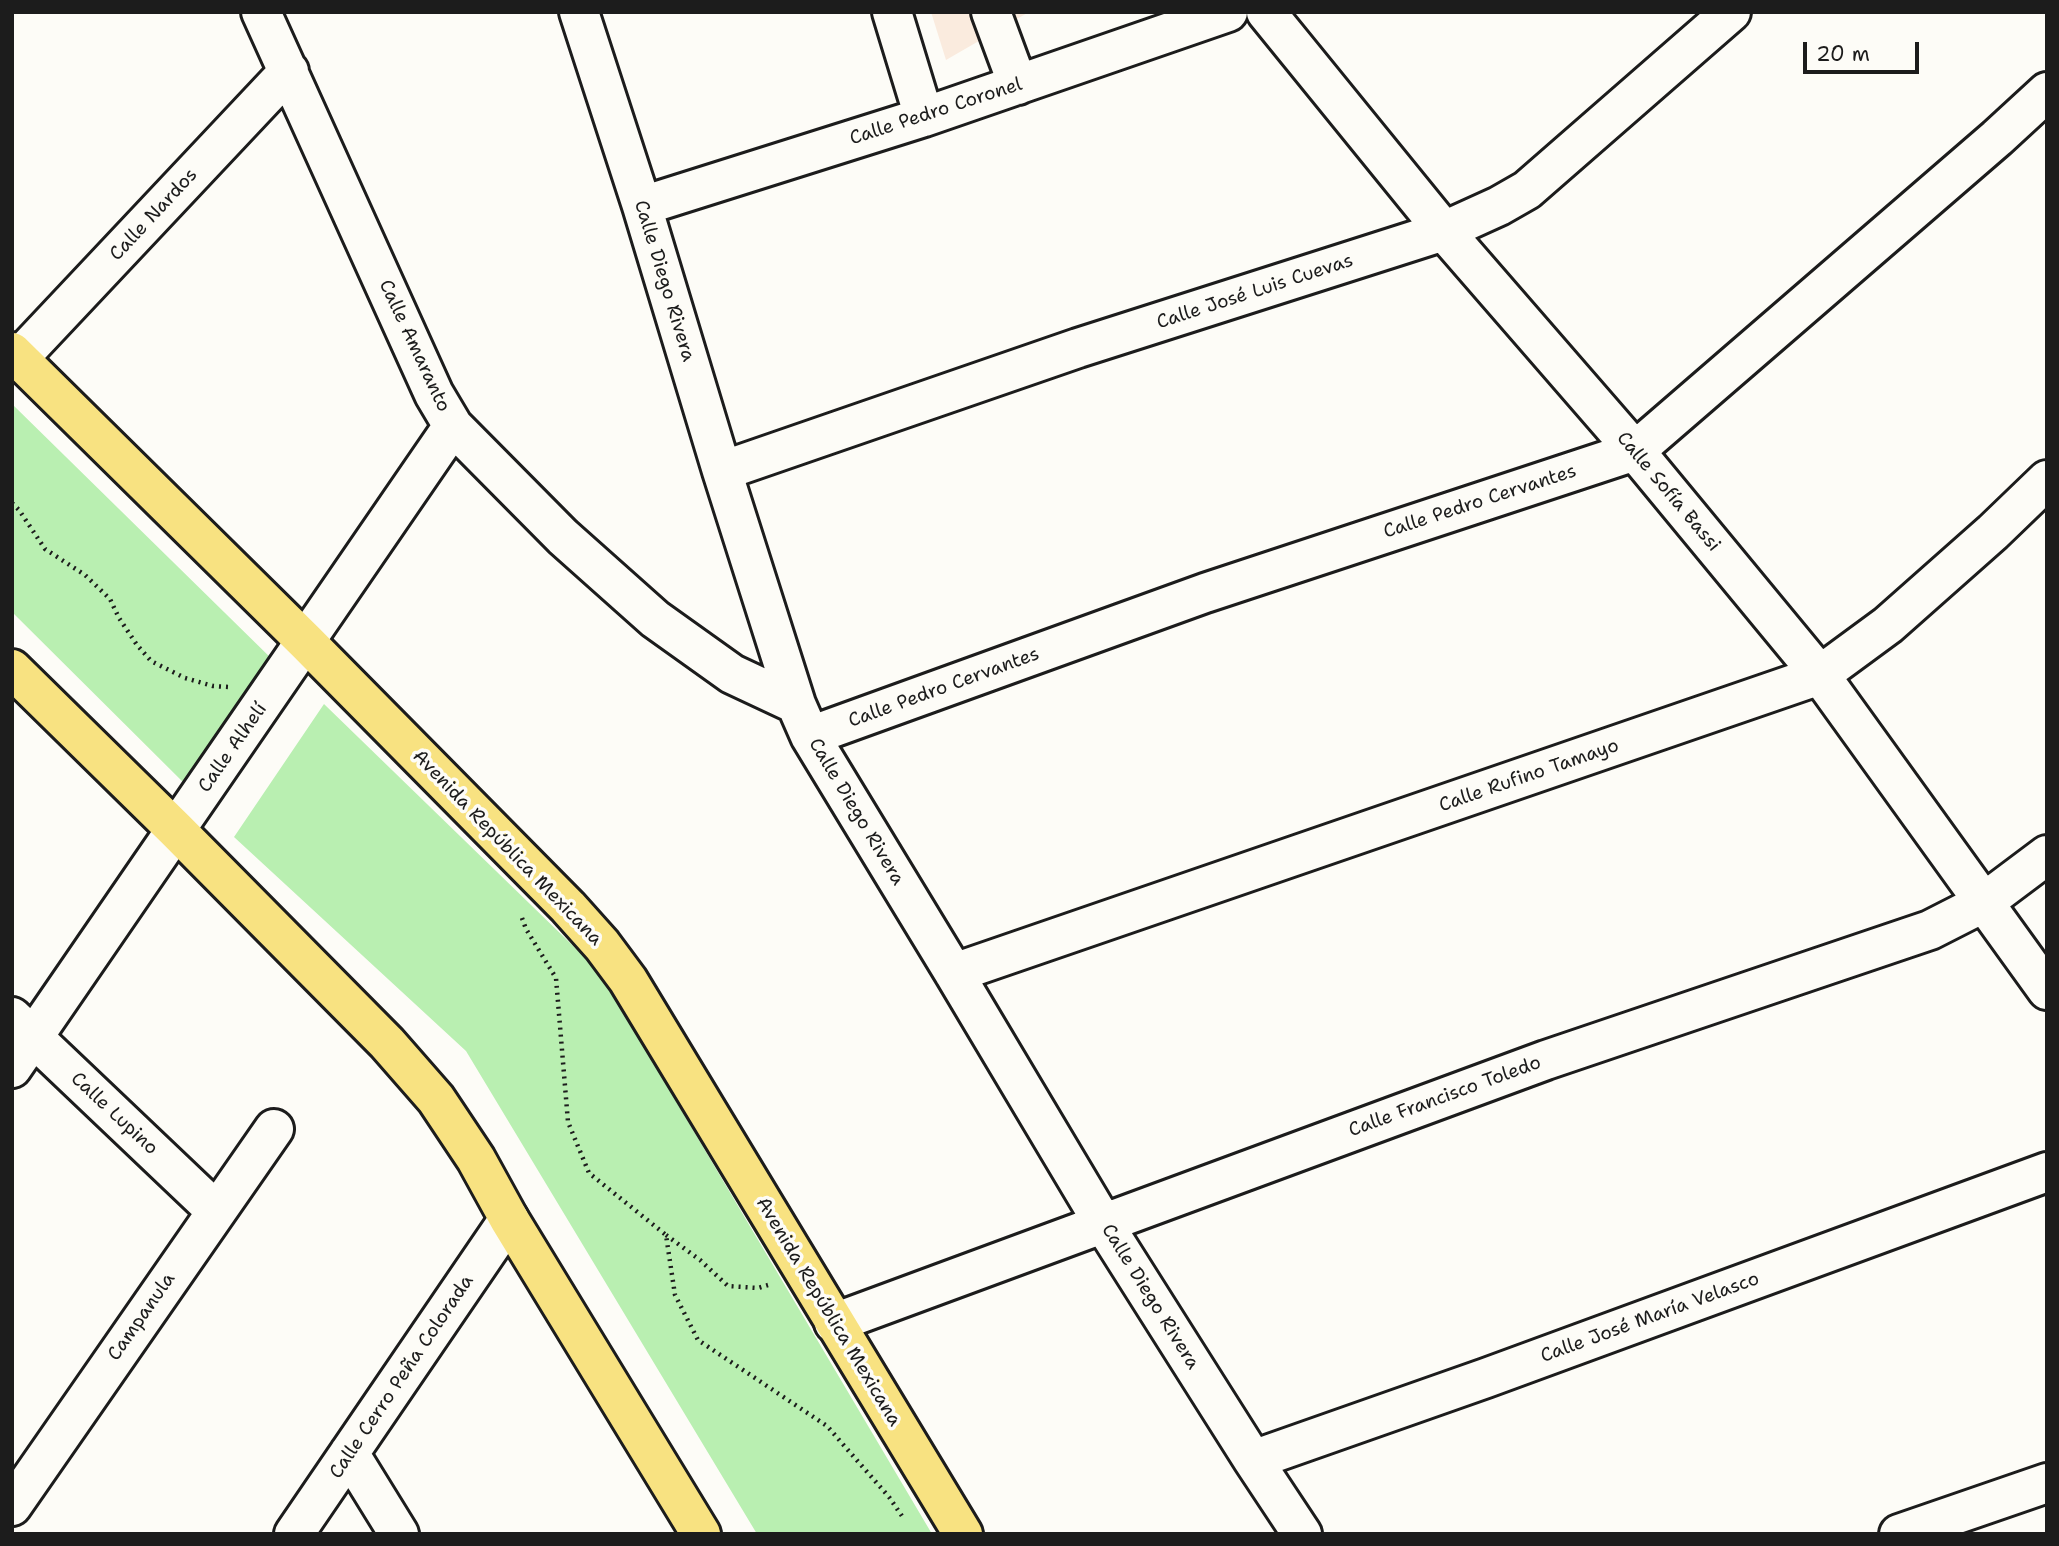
<!DOCTYPE html>
<meta charset="utf-8">
<style>
body{margin:0}
#map{position:relative;width:2059px;height:1546px;overflow:hidden;background:#fdfcf7;font-family:"Shantell Sans",sans-serif}
canvas{display:block}
.frame{position:absolute;inset:0;border:14px solid #1c1c1c;pointer-events:none}
.scale{position:absolute;left:1803px;top:42px;width:116px;height:32px;box-sizing:border-box;border:4px solid #1c1c1c;border-top:0;padding-left:9px;font-size:21px;line-height:24px;white-space:nowrap;color:#1c1c1c;-webkit-text-stroke:5px #fdfcf7;paint-order:stroke}
</style>
<div id="map">
<canvas width="2059" height="1546"></canvas>
<div class="frame"></div>
<div class="scale">20 m</div>
</div>
<script>
const g = document.querySelector('canvas').getContext('2d');
g.lineJoin = 'round';
function paint(path, color) { g.fillStyle = color; g.fill(path, 'evenodd'); }
const poly = rows => new Path2D(rows.map(r => 'M' + r).join(''));
function stroke(path, color, width, dash) { g.strokeStyle = color; g.lineWidth = width; g.lineCap = dash ? 'butt' : 'round'; g.setLineDash(dash || []); g.stroke(path); }
function write(font, color, halo, rows, align = 'center') {
  g.font = font + ' "Shantell Sans",sans-serif'; g.lineWidth = 7; g.setLineDash([]); g.textBaseline = 'middle'; g.strokeStyle = halo; g.fillStyle = color; for (const [text, x, y, turn = 0] of rows) {
    g.save(); g.translate(x, y); g.rotate((+turn || 0) * Math.PI / 180); g.textAlign = isNaN(turn) ? turn : align; if (halo) g.strokeText(text, 0, 0); g.fillText(text, 0, 0); g.restore();
  }
}
paint(poly([
 [931,12,1029,12,946,60]
]), '#faebde');
paint(poly([
 [12,404,278,665,192,791,12,612],
 [324,704,599,971,932,1534,757,1534,466,1051,234,837]
]), '#b9efb1');
const minor = poly([
 [261,12,434,394,453,426,563,537,655,619,732,674,796,704],
 [579,12,642,206,722,471,796,704,810,736,954,973,1103,1223,1253,1460,1302,1534],
 [892,12,924,117],
 [991,12,1018,85],
 [1266,12,1444,231,1635,451,1820,675,2047,990],
 [642,206,924,117,1228,12],
 [19,358,289,71],
 [722,471,1078,348,1444,231,1499,206,1527,190,1731,12],
 [810,736,1205,593,1635,451,1997,138,2047,92],
 [954,973,1820,675,1888,625,1993,532,2047,480],
 [12,1017,216,1211],
 [12,1068,453,426],
 [834,1323,1546,1060,1930,930,1983,903,2047,855],
 [349,1453,399,1534],
 [1253,1460,1486,1378,2047,1172],
 [12,1506,274,1129],
 [294,1534,509,1219],
 [1899,1534,2047,1483]
]);
const major = poly([
 [12,352,306,642,568,907,602,945,628,980,963,1534],
 [12,669,176,830,387,1043,436,1099,476,1159,509,1219,701,1534]
]);
stroke(minor, '#1c1c1c', 44);
stroke(major, '#1c1c1c', 44);
stroke(poly([
 [12,503,19,510,45,549,85,575,110,599,119,618,137,645,151,661,185,678,213,686,228,687],
 [522,918,526,929,556,978,568,1122,589,1173,666,1235,675,1295,698,1340,827,1426,889,1497,904,1519],
 [666,1235,700,1260,728,1286,758,1288,768,1285]
]), '#1c1c1c', 4.5, [2, 5]);
stroke(minor, '#fdfcf7', 38);
stroke(major, '#f8e281', 38);
write('19px', '#1c1c1c', '#fdfcf7', [
 ["Calle Pedro Coronel",936,112,-18],
 ["Calle Nardos",154,215,-47],
 ["Calle Diego Rivera",664,281,73],
 ["Calle José Luis Cuevas",1255,292,-18],
 ["Calle Amaranto",414,346,65],
 ["Calle Sofía Bassi",1668,492,50],
 ["Calle Pedro Cervantes",1480,502,-18],
 ["Calle Pedro Cervantes",944,688,-20],
 ["Calle Alhelí",233,748,-55],
 ["Calle Rufino Tamayo",1529,776,-19],
 ["Calle Diego Rivera",856,812,59],
 ["Avenida República Mexicana",507,848,46],
 ["Calle Francisco Toledo",1445,1097,-20],
 ["Calle Lupino",114,1114,43],
 ["Calle Diego Rivera",1150,1297,58],
 ["Avenida República Mexicana",828,1312,59],
 ["Campanula",142,1317,-55],
 ["Calle José María Velasco",1650,1318,-20],
 ["Calle Cerro Peña Colorada",402,1377,-56]
]);
</script>
